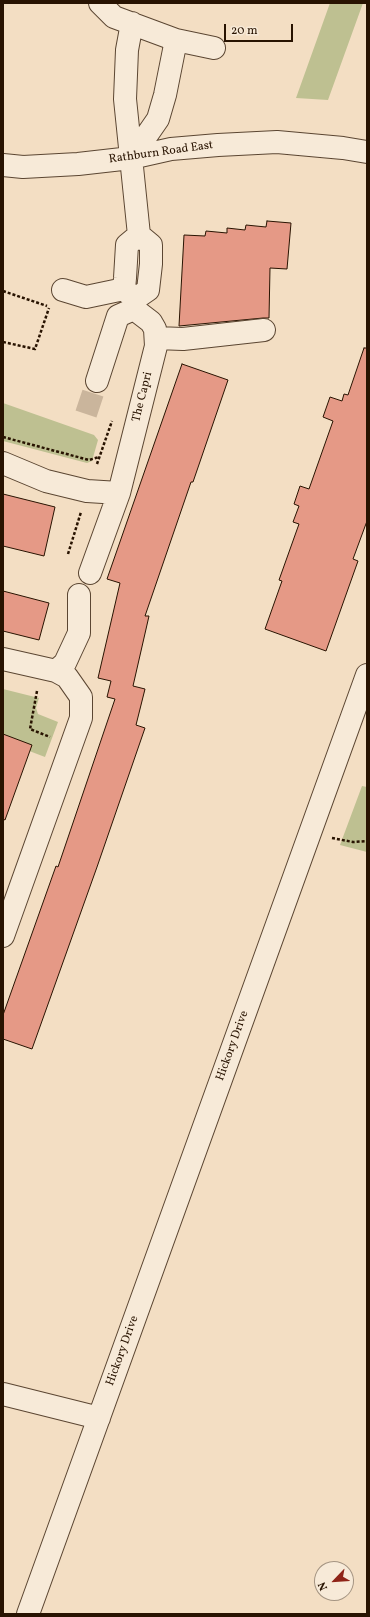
<!DOCTYPE html>
<style>
body{margin:0}
#map{position:relative;width:370px;height:1617px;overflow:hidden;background:#f3dec3;font-family:Vollkorn,serif}
canvas{display:block}
.frame{position:absolute;inset:0;border:4px solid #281301;pointer-events:none}
.north{position:absolute;left:314px;top:1561px;width:40px;height:40px;box-sizing:border-box;background:#f7ead8;border:1px solid #a49482;border-radius:50%;rotate:245deg;font-size:11px;font-weight:700;line-height:16px;text-align:center;color:#281301}
.north::after{content:'';display:block;margin:auto;width:14px;height:18px;background:#8f2418;clip-path:polygon(50% 0,100% 100%,50% 72%,0 100%)}
.scale{position:absolute;left:224px;top:24px;width:69px;height:18px;box-sizing:border-box;border:2px solid #281301;border-top:0;padding-left:5px;font-size:12px;line-height:14px;white-space:nowrap;color:#281301;-webkit-text-stroke:3px #f7ead8;paint-order:stroke}
</style>
<div id="map">
<canvas width="370" height="1617"></canvas>
<div class="frame"></div>
<div class="north">N</div>
<div class="scale">20 m</div>
</div>
<script>
const g = document.querySelector('canvas').getContext('2d');
g.lineJoin = 'round';
function paint(path, color) { g.fillStyle = color; g.fill(path, 'evenodd'); }
const poly = rows => new Path2D(rows.map(r => 'M' + r).join(''));
function stroke(path, color, width, dash) { g.strokeStyle = color; g.lineWidth = width; g.lineCap = dash ? 'butt' : 'round'; g.setLineDash(dash || []); g.stroke(path); }
function write(font, color, halo, rows, align = 'center') {
  g.font = font + ' Vollkorn,serif'; g.lineWidth = 3; g.setLineDash([]); g.textBaseline = 'middle'; g.strokeStyle = halo; g.fillStyle = color; for (const [text, x, y, turn = 0] of rows) {
    g.save(); g.translate(x, y); g.rotate((+turn || 0) * Math.PI / 180); g.textAlign = isNaN(turn) ? turn : align; if (halo) g.strokeText(text, 0, 0); g.fillText(text, 0, 0); g.restore();
  }
}
paint(poly([
 [330,3,363,3,328,100,296,98],
 [3,403,94,435,98,440,92,461,87,463,3,441],
 [3,689,39,698,36,708,38,714,58,722,45,757,3,741],
 [362,786,367,787,367,852,340,845]
]), '#bec091');
const building = poly([
 [267,221,291,223,287,269,270,268,269,318,263,318,179,326,184,235,205,236,206,231,227,233,227,228,245,230,246,225,266,227,267,221],
 [364,348,367,348,367,521,353,559,358,561,326,651,265,629,282,581,279,580,299,524,293,522,299,506,294,504,300,486,309,489,333,421,323,417,330,397,342,401,344,394,348,395,364,348],
 [182,364,228,380,193,482,191,482,145,616,149,616,133,686,145,689,136,725,145,728,97,867,32,1049,3,1039,3,1015,56,866,58,867,115,699,107,697,111,681,98,678,120,583,107,579,182,364],
 [3,494,55,507,44,556,3,546,3,494],
 [3,591,49,603,39,640,3,631,3,591],
 [3,734,32,745,5,820,3,819,3,734]
]);
paint(building, '#e59986');
stroke(building, '#281301', 1);
stroke(poly([
 [86,414,97,381]
]), '#cab59c', 22, [22, 11]);
const minor = poly([
 [100,3,114,17,176,40,214,48],
 [132,23,127,50,125,99,139,235],
 [131,158,158,119,165,95,176,40],
 [3,165,23,167,78,164,131,158,171,149,218,145,277,142,343,148,367,152],
 [63,290,86,297,124,289],
 [135,299,124,289,125,278,127,245,139,235],
 [134,309,135,299,148,290,151,264,151,245,139,235],
 [156,338,183,339,264,330],
 [97,381,118,316,134,309],
 [3,463,46,481,87,491,119,493],
 [90,573,119,493,156,346,155,329,151,322,134,309],
 [3,659,56,671,67,677,81,697,81,718,3,936],
 [56,671,65,663,79,633,79,595],
 [3,1394,99,1418],
 [28,1614,367,675]
]);
stroke(minor, '#5b4632', 24);
stroke(poly([
 [3,291,47,306],
 [3,342,35,349,49,308],
 [3,437,89,460,99,457],
 [97,464,112,421],
 [68,554,81,512],
 [37,691,30,729,50,737],
 [332,838,353,842,367,841]
]), '#281301', 2.5, [3, 2]);
stroke(minor, '#f7ead8', 22);
write('12px', '#281301', '#f7ead8', [
 ["Rathburn Road East",161,153,-8],
 ["The Capri",143,397,-76],
 ["Hickory Drive",233,1046,-70],
 ["Hickory Drive",123,1351,-70]
]);
</script>
